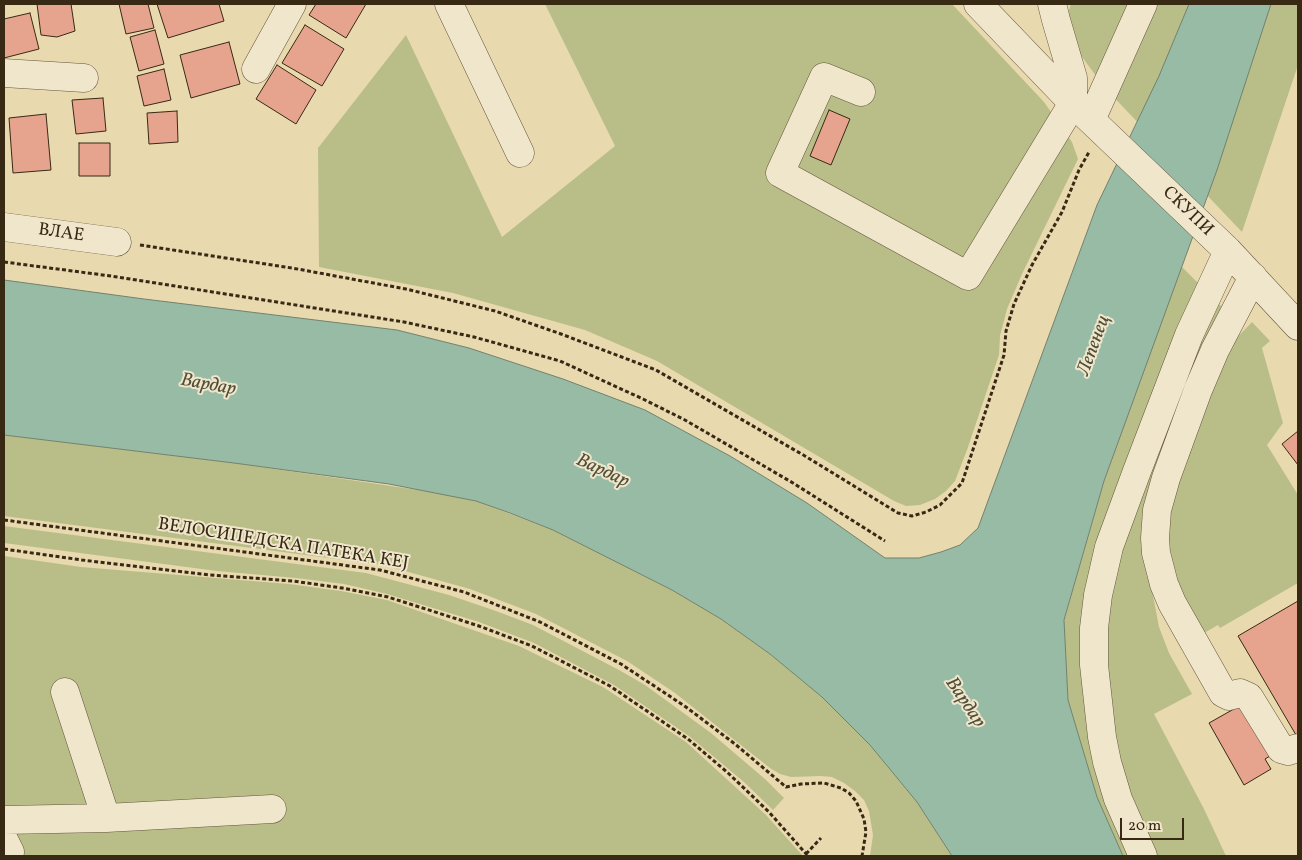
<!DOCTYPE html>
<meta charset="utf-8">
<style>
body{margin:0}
#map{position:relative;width:1302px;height:860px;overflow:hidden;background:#e8d9af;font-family:Vollkorn,serif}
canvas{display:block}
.frame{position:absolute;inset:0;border:5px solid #382915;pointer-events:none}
.scale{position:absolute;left:1120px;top:818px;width:64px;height:22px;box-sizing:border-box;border:2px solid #382915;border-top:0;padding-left:6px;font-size:15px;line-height:18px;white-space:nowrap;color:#382915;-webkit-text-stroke:4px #f0e6cb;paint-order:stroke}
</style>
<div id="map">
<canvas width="1302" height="860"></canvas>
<div class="frame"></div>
<div class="scale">20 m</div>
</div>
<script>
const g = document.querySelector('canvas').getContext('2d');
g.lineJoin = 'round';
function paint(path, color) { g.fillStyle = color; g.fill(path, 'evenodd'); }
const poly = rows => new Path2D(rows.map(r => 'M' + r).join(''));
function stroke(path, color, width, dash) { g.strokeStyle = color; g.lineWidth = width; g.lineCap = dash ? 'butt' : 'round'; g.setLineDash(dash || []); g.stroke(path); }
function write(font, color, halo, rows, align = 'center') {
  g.font = font + ' Vollkorn,serif'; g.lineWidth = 4; g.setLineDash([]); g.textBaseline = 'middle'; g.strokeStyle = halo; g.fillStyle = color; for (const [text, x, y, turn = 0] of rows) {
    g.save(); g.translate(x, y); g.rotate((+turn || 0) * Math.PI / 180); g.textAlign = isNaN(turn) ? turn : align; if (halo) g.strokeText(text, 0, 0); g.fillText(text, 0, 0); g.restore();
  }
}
paint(poly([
 [545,4,952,4,1044,102,1072,142,1078,159,1022,274,1007,309,1000,336,999,355,967,450,955,481,946,491,935,499,920,505,906,506,894,501,657,361,585,330,453,293,319,267,318,148,406,35,502,237,615,146],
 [1071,4,1298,4,1298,65,1242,232,1105,88,1062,30],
 [1181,266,1225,310,1149,575,1159,627,1169,653,1192,694,1154,714,1204,809,1226,856,1123,856,1097,797,1068,700,1064,621,1104,481],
 [1252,322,1270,341,1262,348,1283,423,1267,445,1298,495,1298,583,1220,628,1218,625,1204,633,1177,589,1163,526,1227,348],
 [4,435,234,463,439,493,476,501,553,530,672,590,721,619,770,654,822,697,870,745,917,802,952,856,870,856,873,835,869,811,864,800,855,791,844,783,832,777,821,776,791,777,780,774,770,768,675,693,627,661,536,614,470,589,383,565,4,516],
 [4,526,366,573,449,595,496,611,533,625,619,670,645,685,711,733,765,779,784,798,773,810,744,782,689,736,614,685,534,643,479,622,387,594,344,584,296,578,217,571,4,543],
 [4,556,81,567,289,584,341,591,387,600,519,646,603,687,686,742,766,815,803,856,4,856]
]), '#b9be88');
const water = poly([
 [1189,4,1271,4,1217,170,1104,481,1064,620,1068,700,1097,797,1123,856,952,856,917,802,870,745,822,697,770,654,721,619,672,590,553,530,510,513,476,501,389,484,234,463,4,435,4,280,144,299,397,330,469,348,563,379,645,410,730,456,807,503,885,558,919,558,941,552,960,545,978,528,1097,205,1159,76,1189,4]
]);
paint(water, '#98bba6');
stroke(water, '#72816c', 1);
const building = poly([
 [37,4,71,4,75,31,57,37,41,35,37,4],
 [119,4,148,4,154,28,126,34,119,4],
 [157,4,219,4,224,21,168,38,157,4],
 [316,4,366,4,346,38,309,15,316,4],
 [30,13,39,49,4,58,4,19,30,13],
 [305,25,344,49,322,86,282,63,305,25],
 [155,30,164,64,139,71,130,37,155,30],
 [229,42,240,84,191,98,180,55,229,42],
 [277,65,316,90,296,124,256,99,277,65],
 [164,69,171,100,144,106,137,76,164,69],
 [103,98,106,131,76,134,72,100,103,98],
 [829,110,850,119,831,165,810,156,829,110],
 [177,111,178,142,149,144,147,113,177,111],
 [46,114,51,170,13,173,9,118,46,114],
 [79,143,110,143,110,176,79,176,79,143],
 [1298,431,1298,465,1282,444,1298,431],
 [1298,601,1298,734,1296,735,1238,636,1298,601],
 [1241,705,1270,756,1265,759,1271,769,1244,785,1209,723,1241,705]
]);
paint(building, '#e6a38d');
stroke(building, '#382915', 1);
const minor = poly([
 [449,4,520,153],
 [978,4,1073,103,1228,251,1298,326],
 [256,69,292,4],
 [4,73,84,78],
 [861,92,824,77,780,173,968,276,1073,103,1073,78,1056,20,1052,4],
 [1091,120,1143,4],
 [4,227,117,242],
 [1253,277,1215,350,1198,390,1166,478,1157,510,1155,538,1156,553,1164,584,1172,603,1223,693,1229,696,1240,693,1249,697,1281,749,1288,751,1298,748],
 [65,692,106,818],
 [4,820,106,818,272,809],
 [4,840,10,852,9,856],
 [1143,856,1118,799,1107,762,1102,737,1094,665,1094,628,1098,595,1109,547,1137,471,1189,335,1228,251]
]);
stroke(minor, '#64553c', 29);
stroke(poly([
 [140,245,292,268,406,289,495,311,561,334,656,370,805,456,898,513,912,516,926,512,940,505,962,483,1004,355,1006,331,1014,304,1032,265,1062,212,1079,170,1089,152],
 [4,262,111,276,404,322,474,337,560,361,643,399,685,420,793,483,885,541],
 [4,520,380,570,464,592,540,622,621,664,686,707,735,744,786,787,801,784,824,783,841,788,849,793,856,801,864,819,866,832,862,856],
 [4,549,82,560,210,575,293,581,342,588,388,597,479,626,532,646,610,686,688,739,727,772,769,812,808,856],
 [806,854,821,838]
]), '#382915', 3, [4, 2.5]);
stroke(minor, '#f0e6cb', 28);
write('18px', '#382915', '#f0e6cb', [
 ["СКУПИ",1187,212,44],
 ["ВЛАЕ",61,234,8],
 ["ВЕЛОСИПЕДСКА ПАТЕКА КЕЈ",283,545,9]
]);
write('italic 19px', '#504e39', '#f0e6cb', [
 ["Лепенец",1095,346,-70],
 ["Вардар",208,386,10],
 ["Вардар",602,472,25],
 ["Вардар",964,703,56]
]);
</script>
